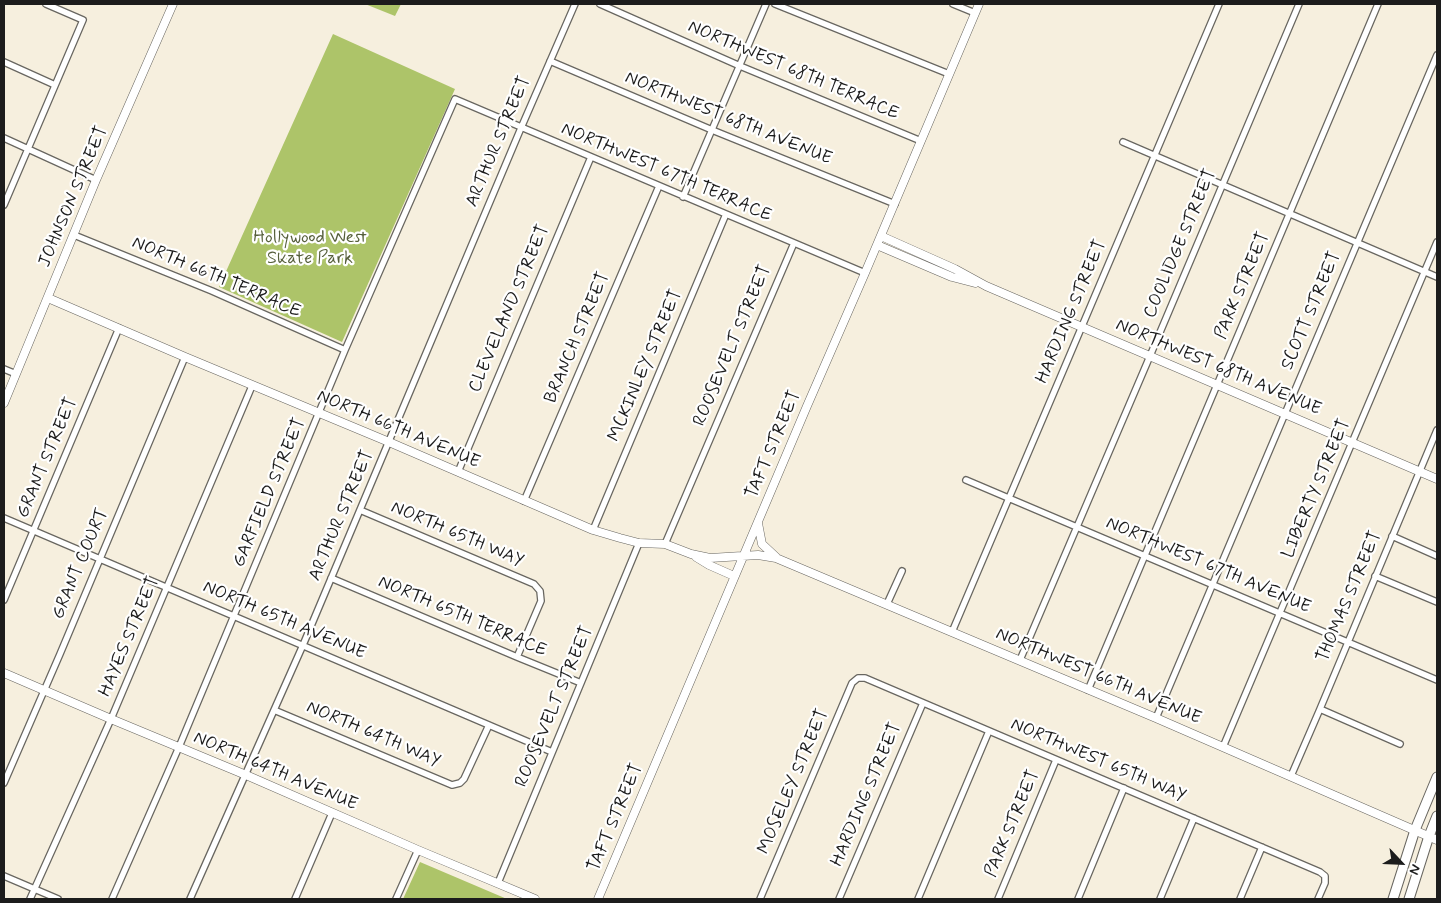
<!DOCTYPE html>
<style>
body{margin:0}
#map{position:relative;width:1441px;height:903px;overflow:hidden;background:#f6efde;font-family:Mynerve,sans-serif}
canvas{display:block}
.frame{position:absolute;inset:0;border:5px solid #1c1c1c;pointer-events:none}
.north{position:absolute;left:1376px;top:838px;width:50px;height:50px;-webkit-text-stroke:4px #fff;paint-order:stroke;rotate:115deg;font-size:14px;font-weight:700;line-height:20px;text-align:center;color:#1c1c1c}
.north::after{content:'';display:block;margin:auto;width:18px;height:22px;background:#1c1c1c;clip-path:polygon(50% 0,100% 100%,50% 72%,0 100%)}
</style>
<div id="map">
<canvas width="1441" height="903"></canvas>
<div class="frame"></div>
<div class="north">N</div>
</div>
<script>
const g = document.querySelector('canvas').getContext('2d');
g.lineJoin = 'round';
function paint(path, color) { g.fillStyle = color; g.fill(path, 'evenodd'); }
const poly = rows => new Path2D(rows.map(r => 'M' + r).join(''));
function stroke(path, color, width, dash) { g.strokeStyle = color; g.lineWidth = width; g.lineCap = dash ? 'butt' : 'round'; g.setLineDash(dash || []); g.stroke(path); }
function write(font, color, halo, rows, align = 'center') {
  g.font = font + ' Mynerve,sans-serif'; g.lineWidth = 4.5; g.setLineDash([]); g.textBaseline = 'middle'; g.strokeStyle = halo; g.fillStyle = color; for (const [text, x, y, turn = 0] of rows) {
    g.save(); g.translate(x, y); g.rotate((+turn || 0) * Math.PI / 180); g.textAlign = isNaN(turn) ? turn : align; if (halo) g.strokeText(text, 0, 0); g.fillText(text, 0, 0); g.restore();
  }
}
paint(poly([
 [365,4,401,4,395,16],
 [333,34,455,89,342,342,219,287],
 [420,862,507,899,403,899]
]), '#adc469');
const street = poly([
 [600,4,740,66,921,141],
 [775,4,949,74],
 [953,4,975,13],
 [550,61,712,130,895,204],
 [4,62,55,85],
 [4,138,96,180],
 [1123,142,1437,277],
 [683,197,766,4],
 [4,205,83,20,46,4],
 [74,235,212,291,345,350],
 [4,369,16,374],
 [458,472,591,157],
 [966,480,1437,680],
 [524,501,659,186],
 [360,510,534,584,540,591,541,601,517,657],
 [4,518,552,752],
 [593,530,726,214],
 [1392,536,1437,556],
 [665,544,794,243],
 [1375,576,1437,602],
 [331,578,517,657,581,683],
 [4,600,119,328],
 [887,604,902,571],
 [952,632,1219,4],
 [1020,660,1150,356,1299,4],
 [1088,690,1378,4],
 [1320,709,1400,744],
 [274,710,452,785,460,783,464,779,489,725],
 [1156,718,1437,55],
 [1223,747,1437,242],
 [1291,776,1320,709,1437,430],
 [4,783,60,654,185,357],
 [4,876,58,899],
 [498,883,639,543],
 [30,899,111,719,252,386],
 [112,899,179,747,345,350,455,99,865,273],
 [190,899,303,645,521,128,575,4],
 [295,899,332,813],
 [396,899,418,850],
 [760,899,852,683,858,678,865,678,1320,872,1325,876,1325,883,1318,899],
 [839,899,923,703],
 [918,899,989,731],
 [998,899,1056,760],
 [1078,899,1124,788],
 [1160,899,1194,818],
 [1240,899,1262,847]
]);
const secondary = poly([
 [881,236,955,269,986,286,1437,479],
 [877,245,952,277,975,283],
 [48,298,185,357,389,442,593,530,620,538,639,543,665,544,691,554,710,558,758,555,776,558,1156,718,1437,840],
 [4,403,96,180,173,4],
 [758,523,762,544,776,557],
 [696,557,709,565,734,576],
 [4,673,111,719,246,775,418,850,535,899],
 [598,899,807,406,865,273,979,4]
]);
const primary = poly([
 [1393,899,1415,830,1437,777],
 [1409,899,1429,836,1437,816]
]);
stroke(street, '#686660', 8);
stroke(secondary, '#686660', 9);
stroke(primary, '#686660', 11);
stroke(street, '#fff', 5.5);
stroke(secondary, '#fff', 8);
stroke(primary, '#fff', 9);
write('18px', '#1c1c1c', '#fff', [
 ["NORTHWEST 68TH TERRACE",793,71,23],
 ["NORTHWEST 68TH AVENUE",728,119,22],
 ["ARTHUR STREET",499,142,-67],
 ["NORTHWEST 67TH TERRACE",666,173,23],
 ["JOHNSON STREET",74,197,-67],
 ["COOLIDGE STREET",1181,244,-67],
 ["NORTH 66TH TERRACE",216,278,23],
 ["PARK STREET",1243,286,-67],
 ["CLEVELAND STREET",510,309,-67],
 ["SCOTT STREET",1312,311,-67],
 ["HARDING STREET",1072,312,-67],
 ["BRANCH STREET",578,338,-67],
 ["ROOSEVELT STREET",733,346,-67],
 ["MCKINLEY STREET",646,366,-67],
 ["NORTHWEST 68TH AVENUE",1218,368,23],
 ["NORTH 66TH AVENUE",398,430,23],
 ["TAFT STREET",774,445,-67],
 ["GRANT STREET",48,458,-67],
 ["LIBERTY STREET",1317,489,-67],
 ["GARFIELD STREET",270,493,-67],
 ["ARTHUR STREET",342,516,-67],
 ["NORTH 65TH WAY",457,535,23],
 ["GRANT COURT",81,564,-67],
 ["NORTHWEST 67TH AVENUE",1208,566,23],
 ["THOMAS STREET",1350,597,-67],
 ["NORTH 65TH TERRACE",462,617,23],
 ["NORTH 65TH AVENUE",284,621,23],
 ["HAYES STREET",130,637,-67],
 ["NORTHWEST 66TH AVENUE",1098,677,23],
 ["ROOSEVELT STREET",555,707,-67],
 ["NORTH 64TH WAY",373,735,23],
 ["NORTHWEST 65TH WAY",1098,761,23],
 ["NORTH 64TH AVENUE",275,772,23],
 ["MOSELEY STREET",794,782,-67],
 ["HARDING STREET",867,795,-67],
 ["TAFT STREET",616,818,-67],
 ["PARK STREET",1013,824,-67]
]);
write('18px', '#565f3b', '#fff', [
 ["Hollywood West",310,238],
 ["Skate Park",310,259]
]);
</script>
